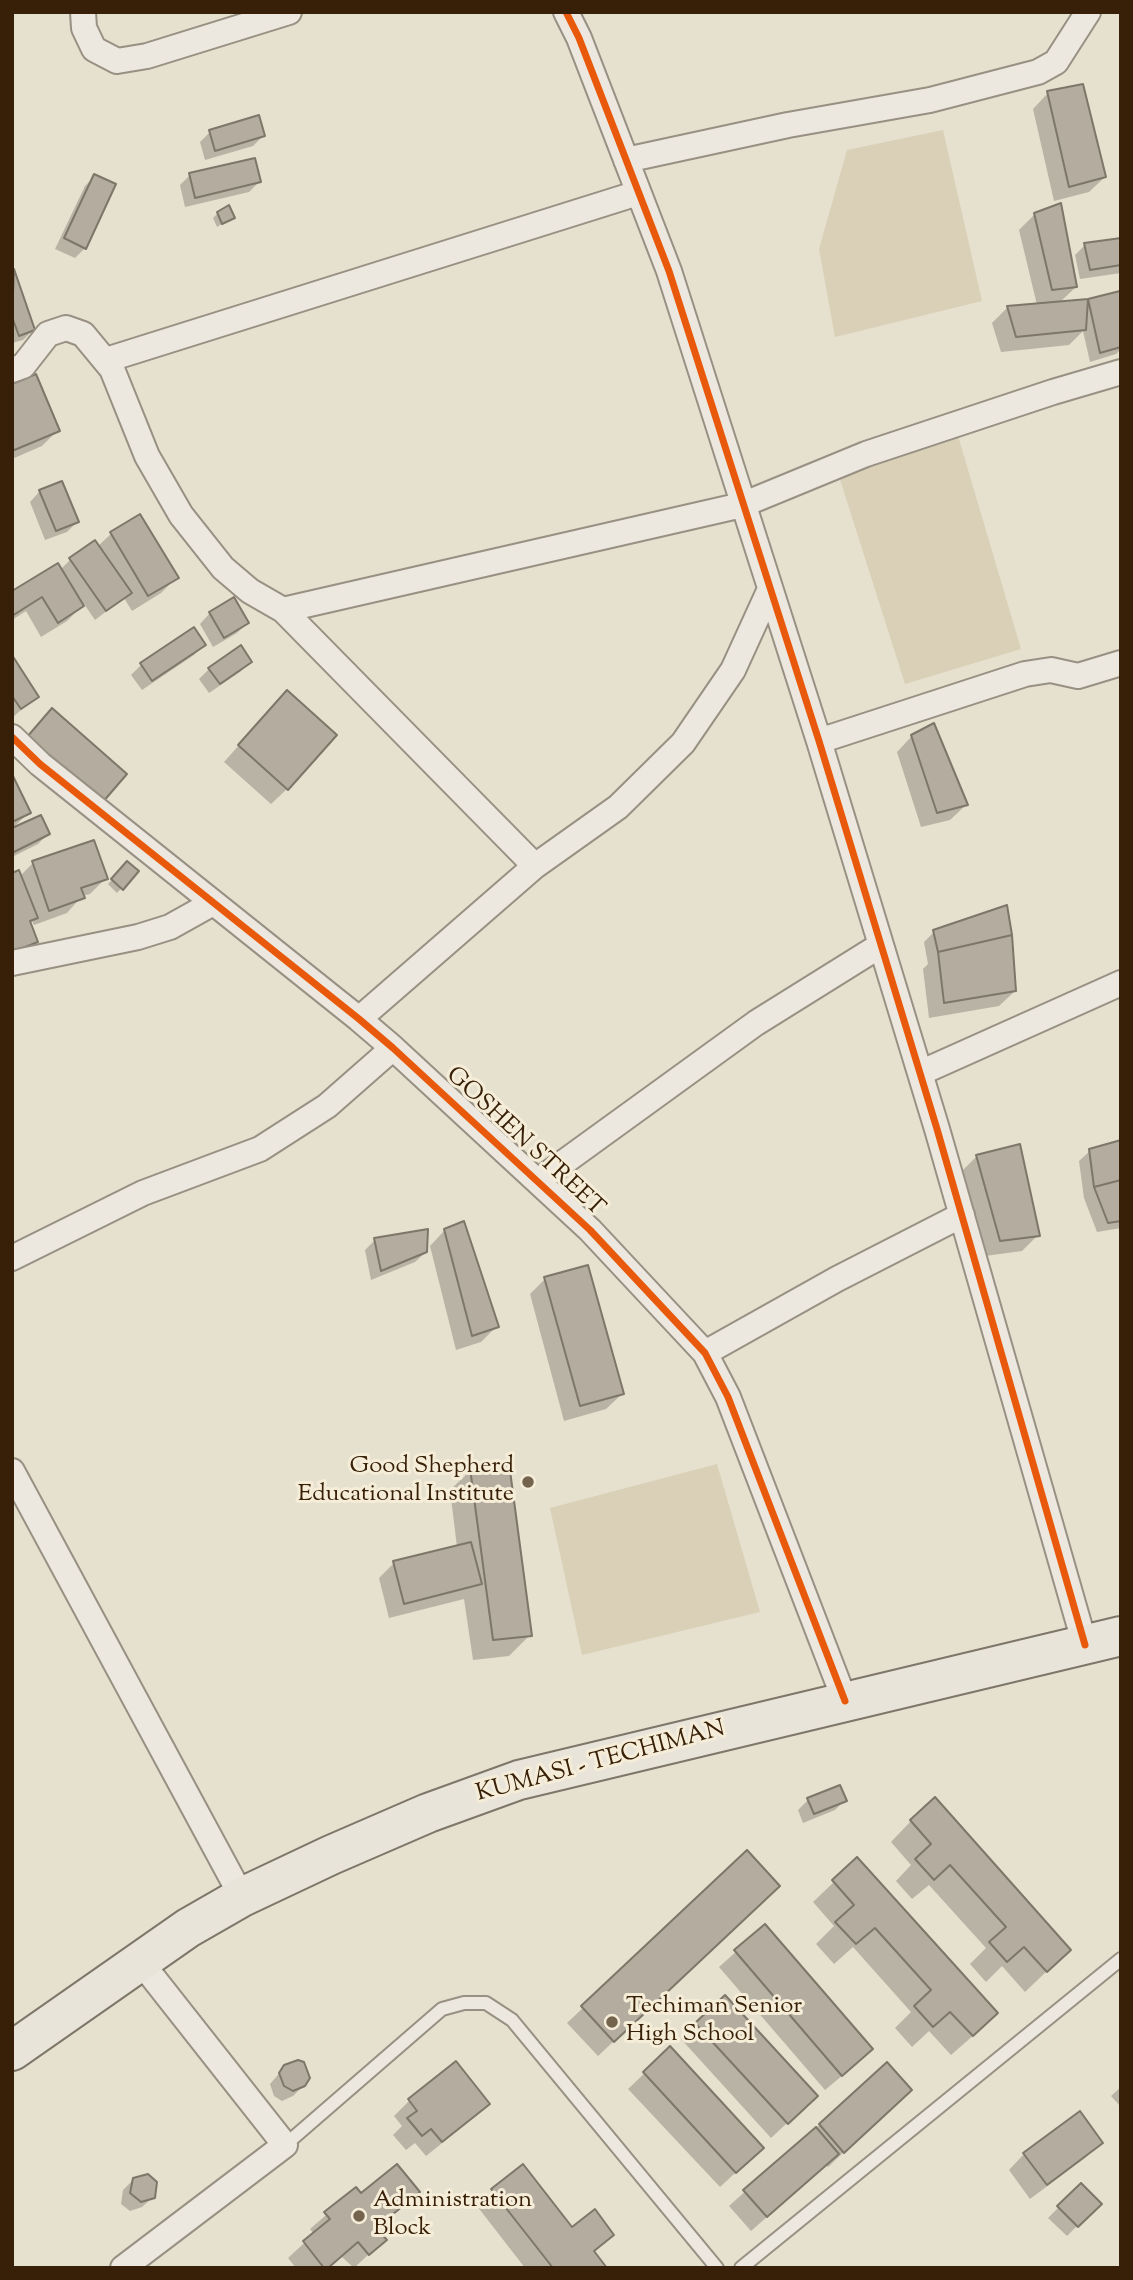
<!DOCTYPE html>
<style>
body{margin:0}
#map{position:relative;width:1133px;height:2280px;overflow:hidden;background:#e6e0ce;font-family:"Sorts Mill Goudy",serif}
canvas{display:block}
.frame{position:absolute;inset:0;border:14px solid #372007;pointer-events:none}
</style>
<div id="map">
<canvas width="1133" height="2280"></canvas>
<div class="frame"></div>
</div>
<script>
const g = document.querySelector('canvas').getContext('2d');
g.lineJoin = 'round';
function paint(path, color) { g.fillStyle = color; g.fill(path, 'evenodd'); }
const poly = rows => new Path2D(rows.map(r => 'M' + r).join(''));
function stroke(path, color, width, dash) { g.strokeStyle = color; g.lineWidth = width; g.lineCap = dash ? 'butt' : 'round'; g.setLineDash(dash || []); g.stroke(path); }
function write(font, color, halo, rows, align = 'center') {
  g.font = font + ' "Sorts Mill Goudy",serif'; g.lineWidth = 6; g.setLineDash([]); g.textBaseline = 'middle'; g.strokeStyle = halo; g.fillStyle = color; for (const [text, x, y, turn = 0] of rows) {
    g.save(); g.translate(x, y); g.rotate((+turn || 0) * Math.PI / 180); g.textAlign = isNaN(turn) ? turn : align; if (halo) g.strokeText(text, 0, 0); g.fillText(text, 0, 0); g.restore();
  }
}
paint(poly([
 [943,130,982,301,835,337,819,249,847,150],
 [956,429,1021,649,905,684,837,470],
 [717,1464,760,1612,582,1655,550,1508]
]), '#dad0b7');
paint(poly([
 [1048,93,1105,177,1089,192,1054,201,1033,109],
 [210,132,263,136,253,146,205,160,200,142],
 [190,175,259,182,249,192,185,207,180,185],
 [95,176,85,248,75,258,55,249,85,186],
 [218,213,233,217,217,227,213,218],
 [1035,214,1076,287,1059,303,1086,301,1121,294,1121,349,1116,354,1090,362,1083,331,1069,345,1001,352,992,323,1008,307,1037,305,1019,230],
 [1121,240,1121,273,1080,279,1075,255,1085,245],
 [13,272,33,330,23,340,12,343],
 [12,386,58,430,42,446,12,459],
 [40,491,77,522,67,532,45,540,30,502],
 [111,534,176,578,161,593,132,611,124,598,95,620,84,604,67,621,41,637,26,611,12,620,12,594,60,570,70,560,97,547],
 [210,613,247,623,237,633,213,647,200,624],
 [204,645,194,655,142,690,131,675,142,664],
 [12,658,37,696,12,718],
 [250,662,240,672,209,693,199,679,209,669],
 [272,708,287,789,271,804,224,762],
 [912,736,966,805,950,820,921,827,897,752],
 [12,778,29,812,12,829],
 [12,830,48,834,38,844,12,857],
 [33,863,106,878,90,894,82,896,67,913,34,925,32,921,29,924,36,942,21,957,12,961,20,876],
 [128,863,137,871,117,893,108,884],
 [934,932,1015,991,999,1006,929,1018,923,969,928,964,924,942],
 [1121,1142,1121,1228,1097,1232,1084,1198,1079,1161,1090,1151],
 [977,1156,1038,1235,1022,1251,985,1256,961,1172],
 [445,1230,497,1326,481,1342,456,1350,430,1246],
 [375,1240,426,1252,415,1262,371,1280,365,1250],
 [545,1279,622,1394,606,1409,564,1421,530,1294],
 [471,1470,530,1635,509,1656,473,1660,464,1599,389,1618,379,1578,394,1563,457,1547,450,1490],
 [808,1800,845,1800,835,1810,803,1823,798,1810],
 [911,1821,1048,1970,1025,1992,1002,1966,986,1982,970,1964,986,1948,929,1885,912,1899,896,1881,911,1865,891,1842],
 [747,1853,762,1902,598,2056,567,2023],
 [857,1860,975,2034,951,2055,929,2031,912,2047,895,2028,911,2012,853,1947,834,1964,816,1944,834,1926,813,1902],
 [765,1926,855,2065,825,2090,719,1967],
 [696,2024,800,2111,771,2138,681,2039],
 [670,2049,746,2163,720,2187,628,2089],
 [887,2064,894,2105,828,2167,826,2165,751,2231,729,2206],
 [285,2067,304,2085,293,2096,282,2101,274,2096,270,2084],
 [1121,2087,1121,2107,1111,2096],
 [409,2101,487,2104,472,2119,426,2156,415,2143,406,2150,393,2135,402,2126,394,2116],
 [1101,2142,1085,2158,1030,2199,1009,2170,1024,2154],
 [522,2167,572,2230,612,2234,593,2253,605,2268,525,2268,477,2206],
 [134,2179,153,2197,142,2207,130,2211,121,2204,123,2190],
 [1081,2185,1099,2204,1067,2236,1048,2218],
 [356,2189,361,2196,417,2192,375,2229,384,2240,354,2268,342,2257,328,2268,296,2268,288,2258,314,2234,310,2229]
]), '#0003');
const building = poly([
 [1083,84,1106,177,1069,187,1047,91,1083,84],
 [259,115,265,136,215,151,209,130,259,115],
 [255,158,261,182,195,198,189,173,255,158],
 [94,174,116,184,86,249,64,238,94,174],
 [1061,203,1077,287,1052,290,1034,213,1061,203],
 [229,205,235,218,222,224,217,212,229,205],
 [1121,238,1121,265,1090,270,1084,243,1121,238],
 [14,269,35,330,19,336,12,317,14,269],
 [1120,291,1121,347,1100,353,1088,299,1120,291],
 [1088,299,1086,330,1016,337,1007,306,1088,299],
 [36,374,60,431,12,451,12,384,36,374],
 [62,481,79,522,56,531,39,490,62,481],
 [140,514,179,578,148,596,110,532,140,514],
 [95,540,132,593,106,611,69,558,95,540],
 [58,563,84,606,58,623,42,597,12,616,12,591,58,563],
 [234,597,249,623,224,638,209,612,234,597],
 [194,627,206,645,152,681,140,663,194,627],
 [241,645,252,662,220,684,208,668,241,645],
 [12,655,39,697,21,709,12,696,12,655],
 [287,690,337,735,288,790,238,745,287,690],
 [52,708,127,774,102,803,27,737,52,708],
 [934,723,968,805,937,813,911,735,934,723],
 [12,774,31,813,12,822,12,774],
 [41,815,50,834,12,853,12,828,41,815],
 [94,840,108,879,81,888,85,898,49,911,32,861,94,840],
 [127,861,139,871,123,890,111,879,127,861],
 [19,870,38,918,30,921,38,942,12,952,12,873,19,870],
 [1007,905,1012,935,938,952,933,930,1007,905],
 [1012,935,1016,991,944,1003,938,952,1012,935],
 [1121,1140,1121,1180,1094,1187,1089,1149,1121,1140],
 [1020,1144,1040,1236,1000,1241,976,1155,1020,1144],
 [1121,1180,1121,1221,1108,1223,1094,1187,1121,1180],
 [464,1221,499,1327,472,1336,444,1229,464,1221],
 [428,1229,427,1252,381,1271,374,1238,428,1229],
 [588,1265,624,1394,580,1406,544,1277,588,1265],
 [509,1463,532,1636,493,1640,470,1468,509,1463],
 [471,1542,482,1584,404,1604,393,1561,471,1542],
 [840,1785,847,1801,814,1814,807,1798,840,1785],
 [935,1797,1071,1950,1047,1972,1024,1947,1007,1962,989,1942,1006,1927,950,1865,934,1880,915,1859,931,1844,910,1820,935,1797],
 [747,1850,780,1886,614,2042,581,2006,747,1850],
 [857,1857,998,2013,973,2036,950,2012,933,2027,914,2006,931,1990,875,1928,856,1944,835,1922,854,1905,832,1880,857,1857],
 [765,1924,873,2049,842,2076,734,1950,765,1924],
 [725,1995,818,2096,788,2124,695,2023,725,1995],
 [670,2046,764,2148,736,2173,643,2072,670,2046],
 [298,2060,304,2062,310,2078,305,2086,293,2091,284,2086,279,2073,284,2065,298,2060],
 [456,2061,490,2104,442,2142,431,2129,422,2136,407,2118,417,2111,408,2099,456,2061],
 [887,2062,912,2090,844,2153,819,2124,887,2062],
 [1080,2111,1103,2143,1047,2185,1023,2153,1080,2111],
 [816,2127,839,2154,767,2217,743,2190,816,2127],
 [397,2164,420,2192,376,2228,387,2240,369,2255,358,2242,328,2268,324,2268,303,2241,330,2219,324,2212,356,2187,361,2193,397,2164],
 [523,2164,572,2227,595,2209,614,2235,594,2251,607,2268,553,2268,491,2189,523,2164],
 [148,2174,157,2182,155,2198,141,2202,130,2193,133,2178,148,2174],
 [1081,2183,1102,2204,1078,2227,1057,2206,1081,2183]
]);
paint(building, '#b3ac9f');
stroke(building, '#7d7669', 2);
const lane = poly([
 [285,2145,442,2009,464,2003,486,2003,512,2020,717,2268],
 [741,2268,1121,1959]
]);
const street = poly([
 [83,12,84,28,94,49,117,61,147,56,289,12],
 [566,12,579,38,669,271,819,741,937,1129,1085,1645],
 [626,160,788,125,930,100,1038,72,1056,62,1088,12],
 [106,360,638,193],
 [12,370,23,366,48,334,66,328,83,334,112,369,147,456,181,515,223,568,250,591,283,610,535,866],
 [283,610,742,505,866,454,1053,392,1121,372],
 [12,737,40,764,359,1019,393,1048,590,1230,705,1353,728,1397,845,1701],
 [819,741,1025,674,1051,670,1078,676,1121,663],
 [12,963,138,937,170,927,213,903],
 [359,1019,535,866,618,807,683,743,733,670,770,589],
 [920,1073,1121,983],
 [538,1181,756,1023,881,945],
 [12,1258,143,1193,260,1149,327,1106,393,1048],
 [705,1353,837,1279,962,1215],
 [12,1471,242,1897],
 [123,2268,285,2145,140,1961]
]);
const highway = poly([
 [12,2051,188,1928,242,1897,331,1855,428,1813,519,1780,1121,1636]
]);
stroke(lane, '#979083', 16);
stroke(street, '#979083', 28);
stroke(highway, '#7d7669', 42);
stroke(lane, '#ece8df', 12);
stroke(street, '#ece8df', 24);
stroke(highway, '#e9e4da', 38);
stroke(poly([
 [566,12,579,38,669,271,819,741,937,1129,1085,1645],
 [12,737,40,764,359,1019,393,1048,590,1230,705,1353,728,1397,845,1701]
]), '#e8590c', 7);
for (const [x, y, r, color] of [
 [528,1482,7,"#74634d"],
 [612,2022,7,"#74634d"],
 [359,2216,7,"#74634d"]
]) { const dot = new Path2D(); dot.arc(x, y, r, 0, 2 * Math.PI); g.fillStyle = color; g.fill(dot); stroke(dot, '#f6edd9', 2.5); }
write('24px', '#372007', '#f6edd9', [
 ["GOSHEN STREET",524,1143,43],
 ["KUMASI - TECHIMAN",601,1763,-15]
]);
write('24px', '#372007', '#f6edd9', [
 ["Good Shepherd",514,1468,"right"],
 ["Educational Institute",514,1496,"right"],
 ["Techiman Senior",626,2008],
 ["High School",626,2036],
 ["Administration",373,2202],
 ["Block",373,2230]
], 'left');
</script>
